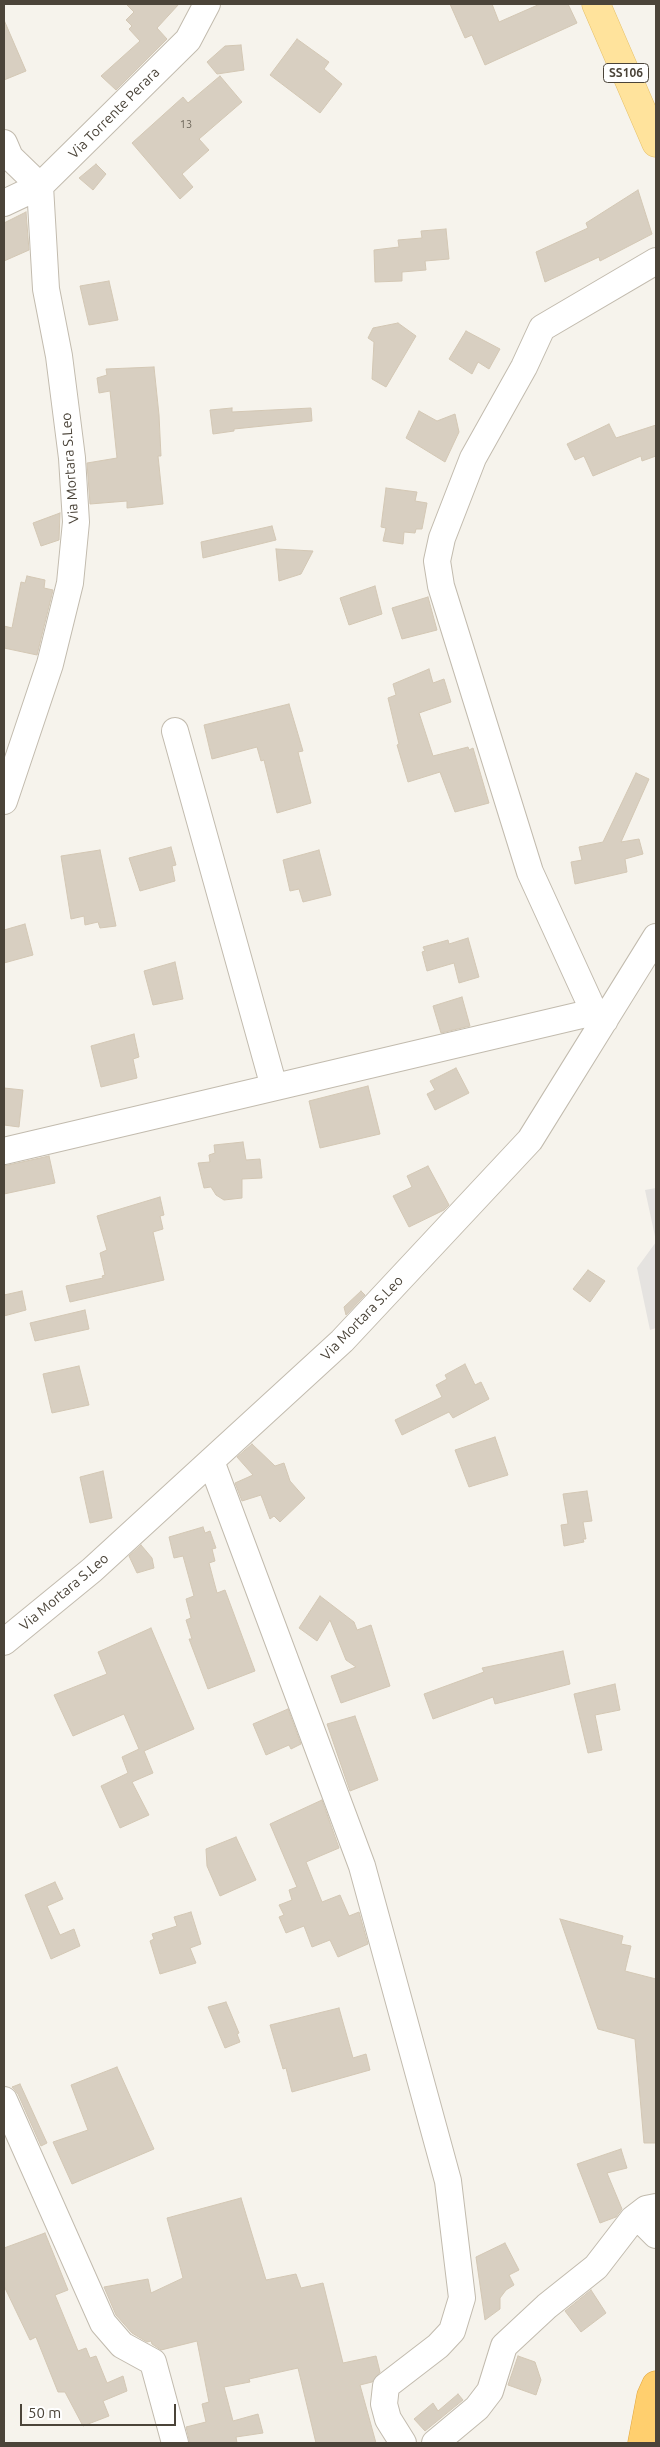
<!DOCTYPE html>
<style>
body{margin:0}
#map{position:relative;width:660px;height:2447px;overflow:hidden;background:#f6f3ec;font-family:Ubuntu,sans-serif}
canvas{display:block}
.frame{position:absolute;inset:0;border:5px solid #4b4439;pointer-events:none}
.scale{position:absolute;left:20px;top:2404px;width:156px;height:22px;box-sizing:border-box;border:2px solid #4b4439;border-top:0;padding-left:6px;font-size:15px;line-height:18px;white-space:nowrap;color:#4b4439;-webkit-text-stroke:4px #fff;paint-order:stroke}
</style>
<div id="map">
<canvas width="660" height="2447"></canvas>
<div class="frame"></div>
<div class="scale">50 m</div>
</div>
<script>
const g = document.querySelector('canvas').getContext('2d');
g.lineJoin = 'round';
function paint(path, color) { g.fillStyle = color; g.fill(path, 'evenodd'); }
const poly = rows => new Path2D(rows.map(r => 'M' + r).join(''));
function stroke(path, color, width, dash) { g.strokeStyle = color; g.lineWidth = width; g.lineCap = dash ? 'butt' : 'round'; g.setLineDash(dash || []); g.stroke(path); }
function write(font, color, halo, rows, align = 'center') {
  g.font = font + ' Ubuntu,sans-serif'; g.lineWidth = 4.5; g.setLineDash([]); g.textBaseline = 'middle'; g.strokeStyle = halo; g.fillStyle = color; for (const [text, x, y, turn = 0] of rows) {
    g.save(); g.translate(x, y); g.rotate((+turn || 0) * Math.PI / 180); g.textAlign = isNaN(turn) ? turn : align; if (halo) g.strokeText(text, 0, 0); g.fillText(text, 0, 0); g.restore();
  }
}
paint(poly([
 [656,1188,656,1241,645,1190],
 [656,1242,656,1328,650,1330,637,1268]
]), '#e5e3e0');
const building = poly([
 [126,4,179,4,157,28,167,39,116,90,101,76,140,41,129,29,132,26,126,20,134,12,126,4],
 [450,4,492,4,499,22,540,4,568,4,577,23,485,65,472,35,465,38,450,4],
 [4,20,26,71,4,80,4,20],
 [297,39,329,62,324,69,342,84,320,113,270,75,297,39],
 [241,45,244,70,217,74,207,62,225,46,241,45],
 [220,76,242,102,199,139,209,150,182,174,193,187,180,199,132,143,183,97,188,103,220,76],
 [96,164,106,174,93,190,79,178,96,164],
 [638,190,652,234,600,261,599,257,545,282,536,252,588,228,586,223,638,190],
 [26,212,29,250,4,261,4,223,26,212],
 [446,229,449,259,425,261,426,270,402,272,402,281,375,282,374,250,399,247,398,240,422,238,421,231,446,229],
 [109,281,118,320,89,325,80,286,109,281],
 [398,323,416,336,386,387,372,379,374,342,368,338,373,328,398,323],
 [466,331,500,349,489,369,478,362,472,374,449,359,466,331],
 [154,367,159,415,161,456,158,456,163,504,127,508,127,501,90,504,87,463,117,458,110,391,99,393,97,378,107,375,106,369,154,367],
 [232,408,232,412,311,408,312,421,234,429,234,431,213,434,210,410,232,408],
 [419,411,437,421,455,414,459,432,445,462,406,438,419,411],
 [609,424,616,438,656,425,656,456,642,461,641,456,593,476,584,456,575,460,567,444,609,424],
 [386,488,417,492,415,501,427,503,422,529,416,529,415,533,404,532,403,544,383,541,386,528,381,527,386,488],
 [60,513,59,540,41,546,33,523,60,513],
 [272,526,276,540,203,558,201,542,272,526],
 [276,549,313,551,301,574,279,581,276,549],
 [27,576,45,580,44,588,53,590,37,655,4,648,4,626,12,628,21,582,25,583,27,576],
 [375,586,382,614,349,625,340,598,375,586],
 [428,597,437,630,402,639,392,608,428,597],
 [429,669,433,683,444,679,451,702,419,713,433,756,468,747,469,750,473,748,489,803,455,812,440,772,408,782,397,745,399,744,388,698,396,695,393,684,429,669],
 [289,704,303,751,298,752,311,803,277,813,264,760,261,761,257,747,212,759,204,725,289,704],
 [636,773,649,779,621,842,639,839,643,854,625,859,627,872,575,884,571,862,582,860,579,847,603,842,636,773],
 [171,847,176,865,172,866,175,881,140,891,129,858,171,847],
 [100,850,116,926,100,928,98,922,85,925,84,916,71,919,61,856,100,850],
 [319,850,331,895,303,902,299,889,290,891,283,860,319,850],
 [25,924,33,955,4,963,4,930,25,924],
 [468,938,479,977,459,983,454,963,427,971,422,952,425,951,423,947,448,940,449,944,468,938],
 [175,962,183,999,153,1005,144,971,175,962],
 [462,997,470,1026,441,1033,433,1006,462,997],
 [134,1034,139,1057,133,1059,137,1078,101,1087,91,1046,134,1034],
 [456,1068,469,1093,435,1110,427,1094,435,1090,430,1081,456,1068],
 [368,1086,380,1134,320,1148,309,1101,368,1086],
 [4,1088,23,1090,19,1127,4,1125,4,1088],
 [243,1142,246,1160,260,1159,262,1178,242,1179,242,1198,224,1200,216,1195,211,1187,204,1188,198,1163,210,1162,209,1155,215,1153,214,1145,243,1142],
 [49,1156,55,1183,4,1194,4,1166,49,1156],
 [428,1166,449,1205,444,1210,409,1227,393,1196,412,1187,407,1176,428,1166],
 [160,1197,164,1215,160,1216,163,1229,153,1232,164,1280,70,1302,66,1286,103,1278,102,1276,105,1275,100,1253,107,1250,97,1216,160,1197],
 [588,1270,605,1281,590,1302,573,1289,588,1270],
 [22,1291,26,1310,4,1316,4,1295,22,1291],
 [361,1291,365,1295,346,1315,344,1307,361,1291],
 [85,1310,89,1329,35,1341,30,1323,85,1310],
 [465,1364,475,1385,481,1382,489,1399,453,1418,449,1412,402,1435,395,1420,442,1397,436,1385,447,1379,445,1375,465,1364],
 [79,1366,89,1405,52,1413,43,1374,79,1366],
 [495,1437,508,1475,469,1487,455,1450,495,1437],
 [252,1444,275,1466,284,1463,290,1481,305,1498,280,1522,274,1516,270,1519,261,1495,242,1501,235,1483,253,1475,237,1457,252,1444],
 [103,1471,112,1518,90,1523,80,1477,103,1471],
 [587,1491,592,1521,583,1522,586,1539,583,1539,584,1542,564,1546,561,1525,568,1524,563,1494,587,1491],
 [203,1527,205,1533,210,1531,216,1548,212,1549,215,1561,209,1563,217,1593,225,1590,255,1671,208,1689,189,1639,192,1639,186,1620,191,1618,186,1599,194,1596,183,1556,174,1558,169,1537,203,1527],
 [141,1545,152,1558,154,1568,137,1573,129,1556,141,1545],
 [320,1596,354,1622,357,1630,371,1625,390,1686,341,1703,331,1676,356,1667,346,1660,330,1620,317,1641,299,1628,320,1596],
 [151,1628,194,1729,144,1751,153,1773,132,1782,149,1815,120,1828,101,1786,128,1773,122,1757,139,1749,124,1714,73,1736,54,1695,107,1674,98,1652,151,1628],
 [563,1651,570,1684,495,1704,493,1697,433,1719,424,1694,484,1672,482,1668,563,1651],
 [615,1684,620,1710,595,1715,602,1750,588,1753,574,1694,615,1684],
 [288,1709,301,1744,291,1749,289,1745,266,1755,253,1724,288,1709],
 [355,1716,378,1780,350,1791,327,1724,355,1716],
 [322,1800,339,1848,306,1862,322,1902,340,1895,349,1916,359,1912,368,1944,338,1957,330,1940,312,1947,304,1926,286,1933,279,1917,284,1915,279,1905,292,1900,289,1890,297,1887,270,1824,322,1800],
 [236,1837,256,1880,220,1896,207,1866,206,1849,236,1837],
 [55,1882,63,1899,47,1906,60,1935,74,1929,80,1946,51,1959,25,1895,55,1882],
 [191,1912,201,1944,190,1948,196,1963,160,1974,150,1941,154,1939,152,1934,177,1926,174,1917,191,1912],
 [560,1919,623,1936,621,1944,631,1946,625,1971,656,1979,656,2143,644,2143,635,2039,598,2029,560,1919],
 [226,2002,239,2033,237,2034,240,2042,225,2048,208,2007,226,2002],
 [339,2008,353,2058,366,2054,370,2070,292,2092,286,2068,283,2069,270,2025,339,2008],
 [117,2067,154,2149,72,2184,53,2142,88,2130,71,2085,117,2067],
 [20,2084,47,2143,41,2146,18,2094,12,2087,20,2084],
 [621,2149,627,2168,607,2173,622,2209,616,2217,600,2223,577,2164,621,2149],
 [241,2198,266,2280,296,2274,301,2288,323,2283,343,2363,376,2356,380,2372,372,2382,360,2385,376,2443,316,2443,298,2368,249,2379,250,2382,224,2387,233,2421,258,2414,263,2433,236,2437,237,2443,190,2443,186,2427,206,2422,202,2404,209,2402,197,2341,161,2350,152,2344,151,2341,147,2342,132,2333,116,2315,104,2287,148,2279,151,2293,183,2278,167,2218,241,2198],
 [45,2233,68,2290,55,2295,78,2351,86,2348,90,2358,96,2356,107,2383,123,2376,127,2391,103,2401,109,2416,83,2426,65,2392,58,2392,36,2337,30,2340,4,2286,4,2248,45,2233],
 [505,2243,519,2270,509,2275,514,2285,506,2290,500,2298,500,2309,485,2320,476,2257,505,2243],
 [591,2290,606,2313,581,2332,565,2311,591,2290],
 [518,2356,535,2362,541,2380,536,2395,508,2385,518,2356],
 [458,2394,463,2400,425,2431,414,2419,433,2403,438,2411,458,2394]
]);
paint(building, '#d8cfc1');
stroke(building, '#d3c7b4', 1);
const minor = poly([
 [4,143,10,157,40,186,46,289,59,356,72,458,76,522,70,583,50,664,4,801],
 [4,203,40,186,188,40,207,4],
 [175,731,274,1087],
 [594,1012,530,872,441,586,437,561,442,538,473,458,524,367,542,328,656,261],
 [4,1151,594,1012,605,1020],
 [211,1461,362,1866,448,2181,462,2298,452,2331,438,2346,386,2386,384,2404,388,2419,403,2443],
 [4,1642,92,1570,342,1341,530,1140,656,937],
 [4,2100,103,2323,122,2345,153,2362,175,2443],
 [637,2216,656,2235],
 [435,2443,477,2408,490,2391,504,2346,547,2306,596,2267,633,2219,646,2209,656,2207]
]);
const major = poly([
 [596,4,656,143]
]);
const highway = poly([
 [642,2443,651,2396,656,2385]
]);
stroke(minor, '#c2bbae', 28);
stroke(major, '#e6c16a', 29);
stroke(highway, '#e0a43c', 29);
stroke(minor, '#fff', 26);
stroke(major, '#ffe39c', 28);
stroke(highway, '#ffcf6e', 28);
write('11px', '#6e675b', null, [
 ["13",186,124]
]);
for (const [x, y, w] of [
 [626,73,45]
]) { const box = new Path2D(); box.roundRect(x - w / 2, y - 9.5, w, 19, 4); g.fillStyle = '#fff'; g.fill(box); stroke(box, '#4b4439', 1); }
write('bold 12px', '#4b4439', null, [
 ["SS106",626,73]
]);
write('14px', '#4b4439', '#fff', [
 ["Via Torrente Perara",114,113,-45],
 ["Via Mortara S.Leo",70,468,-94],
 ["Via Mortara S.Leo",362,1318,-46],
 ["Via Mortara S.Leo",64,1592,-40]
]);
</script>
